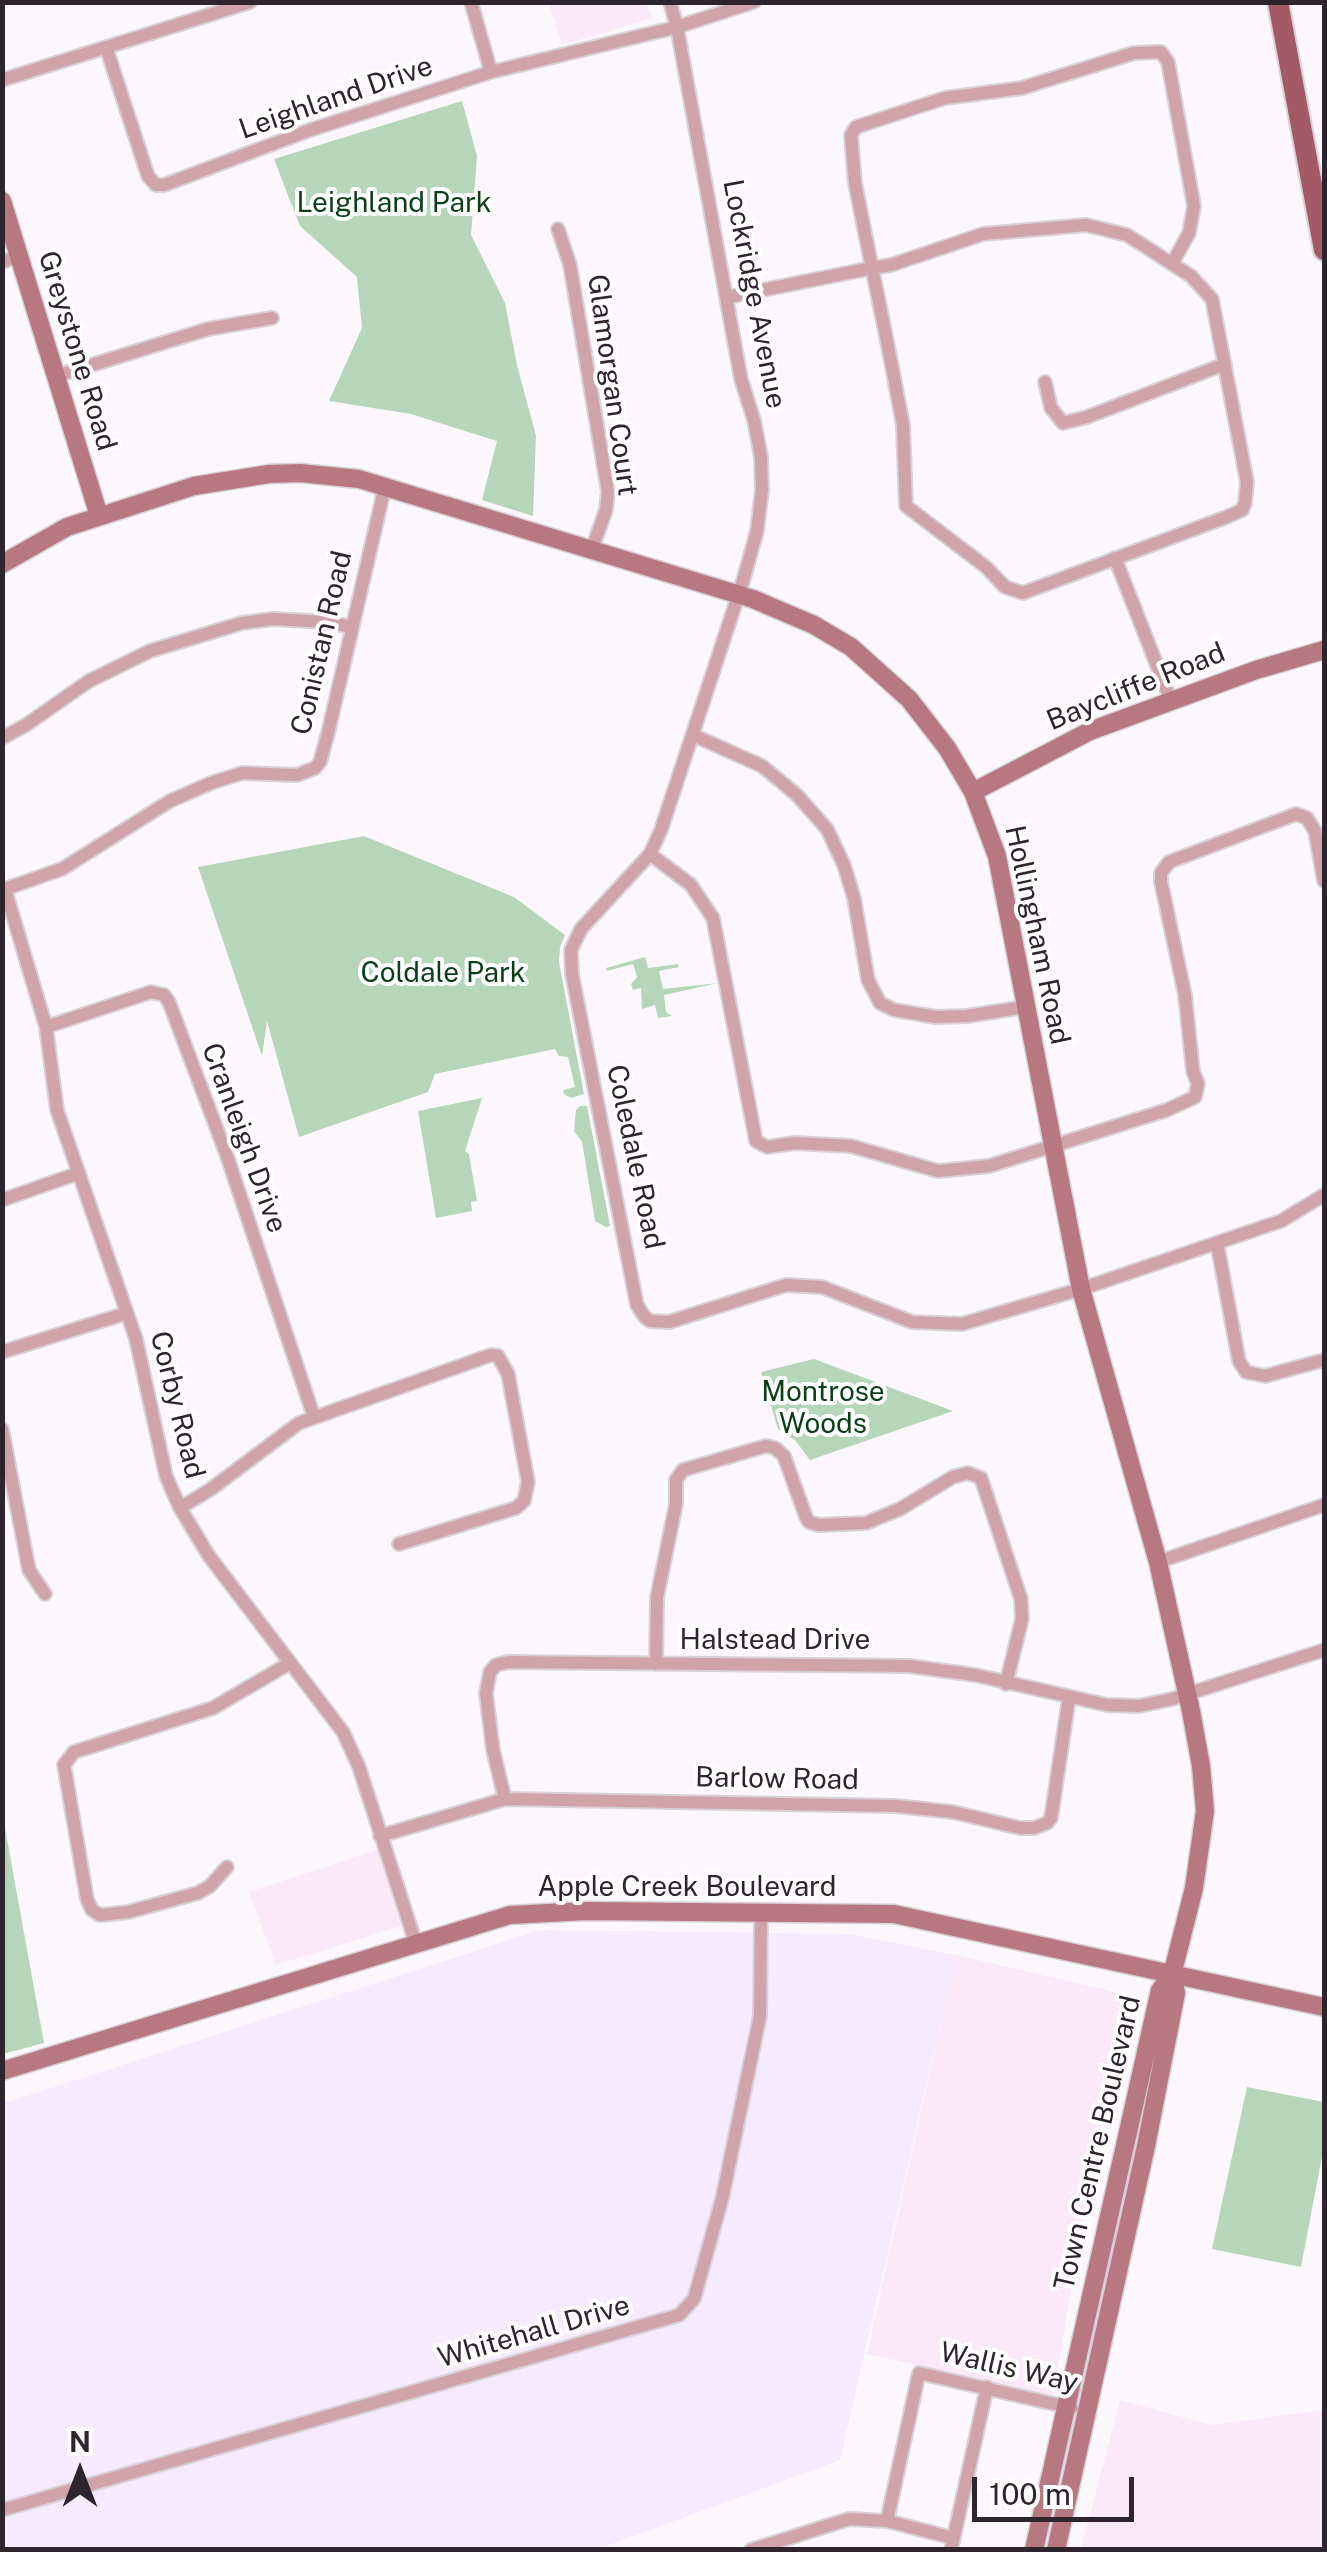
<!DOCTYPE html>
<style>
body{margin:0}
#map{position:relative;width:1327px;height:2552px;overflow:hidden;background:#fcf7fc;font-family:"Public Sans",sans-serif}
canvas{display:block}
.frame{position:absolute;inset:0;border:5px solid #2d242e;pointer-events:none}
.north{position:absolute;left:30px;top:2422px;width:100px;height:100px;-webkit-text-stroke:8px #fff;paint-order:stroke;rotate:0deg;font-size:28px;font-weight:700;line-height:40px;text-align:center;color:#2d242e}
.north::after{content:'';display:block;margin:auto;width:35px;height:45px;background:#2d242e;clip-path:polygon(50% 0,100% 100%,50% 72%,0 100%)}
.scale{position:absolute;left:972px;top:2477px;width:162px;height:45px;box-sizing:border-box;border:5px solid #2d242e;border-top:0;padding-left:12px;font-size:30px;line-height:35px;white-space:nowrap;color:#2d242e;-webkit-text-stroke:8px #fff;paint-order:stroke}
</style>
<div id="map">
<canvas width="1327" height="2552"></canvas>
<div class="frame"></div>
<div class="north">N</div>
<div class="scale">100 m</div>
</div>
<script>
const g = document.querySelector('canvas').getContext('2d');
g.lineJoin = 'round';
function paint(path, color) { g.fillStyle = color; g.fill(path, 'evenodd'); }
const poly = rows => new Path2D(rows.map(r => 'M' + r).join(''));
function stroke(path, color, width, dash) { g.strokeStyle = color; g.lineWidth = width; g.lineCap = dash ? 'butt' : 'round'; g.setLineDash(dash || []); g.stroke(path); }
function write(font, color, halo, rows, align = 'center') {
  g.font = font + ' "Public Sans",sans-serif'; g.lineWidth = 8; g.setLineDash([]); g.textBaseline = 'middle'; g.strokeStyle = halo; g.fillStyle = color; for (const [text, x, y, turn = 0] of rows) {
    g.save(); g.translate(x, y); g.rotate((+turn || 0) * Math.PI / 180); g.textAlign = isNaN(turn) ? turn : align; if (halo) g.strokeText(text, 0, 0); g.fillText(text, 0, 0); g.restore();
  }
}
paint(poly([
 [549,3,647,3,652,18,562,45],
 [380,1849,401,1926,276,1965,249,1892],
 [956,1955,1132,1996,1088,2191,1053,2395,867,2354],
 [1120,2400,1211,2425,1324,2410,1324,2549,1081,2549]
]), '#fbe8f9');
paint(poly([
 [540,1930,848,1934,956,1955,840,2460,598,2549,3,2549,2,2104]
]), '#f5eafe');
paint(poly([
 [462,101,477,156,471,235,505,303,517,365,536,436,533,516,482,500,497,441,411,414,329,401,362,328,357,277,300,226,274,159],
 [364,836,514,897,565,935,560,947,559,962,584,1094,571,1098,564,1094,563,1090,575,1087,568,1057,559,1056,555,1049,435,1074,428,1092,299,1137,267,1021,262,1056,198,867],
 [645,957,648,968,678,964,679,967,659,971,663,989,718,983,664,995,666,1012,672,1016,658,1018,655,1005,642,1009,641,988,633,990,631,984,637,977,633,964,607,971,606,968],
 [482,1098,465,1151,469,1154,477,1201,471,1202,472,1211,436,1218,418,1111],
 [580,1106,587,1106,610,1226,606,1227,595,1221,582,1142,574,1131,576,1110],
 [814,1359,953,1411,810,1460,795,1440,778,1429,761,1372],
 [3,1817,44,2043,3,2054,2,2054],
 [1247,2087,1324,2102,1324,2146,1301,2267,1212,2249]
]), '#b5d6b8');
const street = poly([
 [471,2,491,72],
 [670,2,677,27,741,379,754,420,761,457,762,490,757,531,743,581,661,830,650,854,581,929,571,950,572,974,637,1305,644,1316,650,1321,669,1322,786,1285,822,1287,912,1322,962,1324,1081,1289,1281,1221,1324,1195],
 [106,47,148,176,156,185,164,185,310,130,491,72,677,27,754,2],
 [2,80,250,2],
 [558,229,570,265,608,492,606,510,592,549],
 [2,262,19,256],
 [728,297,872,268,891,265,983,234,1086,225,1127,235,1146,247,1172,264,1191,276,1212,299,1247,482,1245,503,1242,510,1224,518,1023,593,1005,587,986,567,906,506,903,425,888,346,872,268,855,183,851,135,856,127,945,98,1022,88,1134,53,1161,52,1168,62,1194,206,1189,233,1172,264],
 [56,376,208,329,272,318],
 [1045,382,1051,408,1063,423,1087,417,1225,364],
 [1115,558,1171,701],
 [693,735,762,766,797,795,827,829,844,865,854,898,868,980,880,1003,894,1010,936,1017,967,1016,1025,1007],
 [2,738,26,725,89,681,150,651,242,623,273,619,326,622,352,627],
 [650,854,691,885,713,918,756,1141,767,1147,795,1143,851,1146,938,1171,989,1166,1167,1110,1195,1097,1198,1084,1193,1071,1185,995,1161,882,1161,873,1169,862,1296,814,1307,818,1315,831,1324,881],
 [5,889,46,1027,57,1110,136,1339,166,1476,180,1508,209,1556,343,1732,359,1767,416,1944],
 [2,890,62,869,170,801,211,783,242,773,297,775,315,768,320,762,328,733,385,486],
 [46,1027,151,992,164,995,169,1002,227,1156,314,1417],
 [2,1200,79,1173],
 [1217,1243,1239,1361,1246,1372,1265,1376,1324,1360],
 [2,1352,127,1313],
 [2,1429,29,1570,45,1594],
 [180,1508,211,1489,299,1423,491,1355,498,1356,508,1374,528,1482,524,1501,516,1508,399,1544],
 [1158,1562,1324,1505],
 [656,1664,657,1597,676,1504,676,1480,683,1470,766,1446,775,1448,784,1456,806,1517,809,1522,819,1525,866,1523,900,1509,953,1477,968,1473,981,1478,1021,1599,1022,1619,1006,1684],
 [505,1799,493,1750,486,1693,490,1672,496,1665,508,1662,909,1666,975,1675,1107,1705,1139,1706,1172,1699,1324,1650],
 [380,1836,505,1799,896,1806,953,1812,1020,1828,1034,1828,1047,1823,1051,1818,1069,1698],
 [227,1867,210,1886,198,1893,128,1912,100,1915,92,1910,87,1899,64,1765,74,1752,213,1708,290,1663],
 [2,2510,679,2315,694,2299,722,2199,760,2016,761,1914],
 [887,2521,919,2373,1072,2408],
 [751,2550,849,2519,887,2521,953,2538],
 [951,2550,987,2387]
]);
const secondary = poly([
 [2,201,99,516],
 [2,564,67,527,194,486,269,474,300,473,359,479,753,599,814,625,851,647,909,699,947,748,973,792,997,856,1081,1289,1158,1562,1191,1711,1201,1766,1205,1811,1194,1888,1172,1975,1160,1990,1034,2550],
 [973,792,1090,731,1256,670,1324,650],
 [2,2071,510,1915,587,1911,894,1914,1324,2007],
 [1056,2550,1146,2146,1176,1993,1172,1975]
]);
const primary = poly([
 [1278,2,1324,250]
]);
stroke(street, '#d7d1d7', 16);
stroke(secondary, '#d7d1d7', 21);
stroke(primary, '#d7d1d7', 24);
stroke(street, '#cfa3a9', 12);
stroke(secondary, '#b77882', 18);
stroke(primary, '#a45967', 20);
write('28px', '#2d242e', '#fff', [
 ["Leighland Drive",336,98,-19],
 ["Lockridge Avenue",754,294,79],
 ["Greystone Road",77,351,73],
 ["Glamorgan Court",612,385,82],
 ["Conistan Road",322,643,-77],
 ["Baycliffe Road",1136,687,-22],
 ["Hollingham Road",1037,935,78],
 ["Cranleigh Drive",244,1138,70],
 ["Coledale Road",635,1157,78],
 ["Corby Road",177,1405,76],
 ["Halstead Drive",775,1640],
 ["Barlow Road",777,1779,1],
 ["Apple Creek Boulevard",687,1887],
 ["Town Centre Boulevard",1098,2143,-77],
 ["Whitehall Drive",534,2332,-16],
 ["Wallis Way",1009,2368,13]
]);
write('28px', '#0a3f16', '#fff', [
 ["Leighland Park",394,203],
 ["Coldale Park",443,973],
 ["Montrose",823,1392],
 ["Woods",823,1424]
]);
</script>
